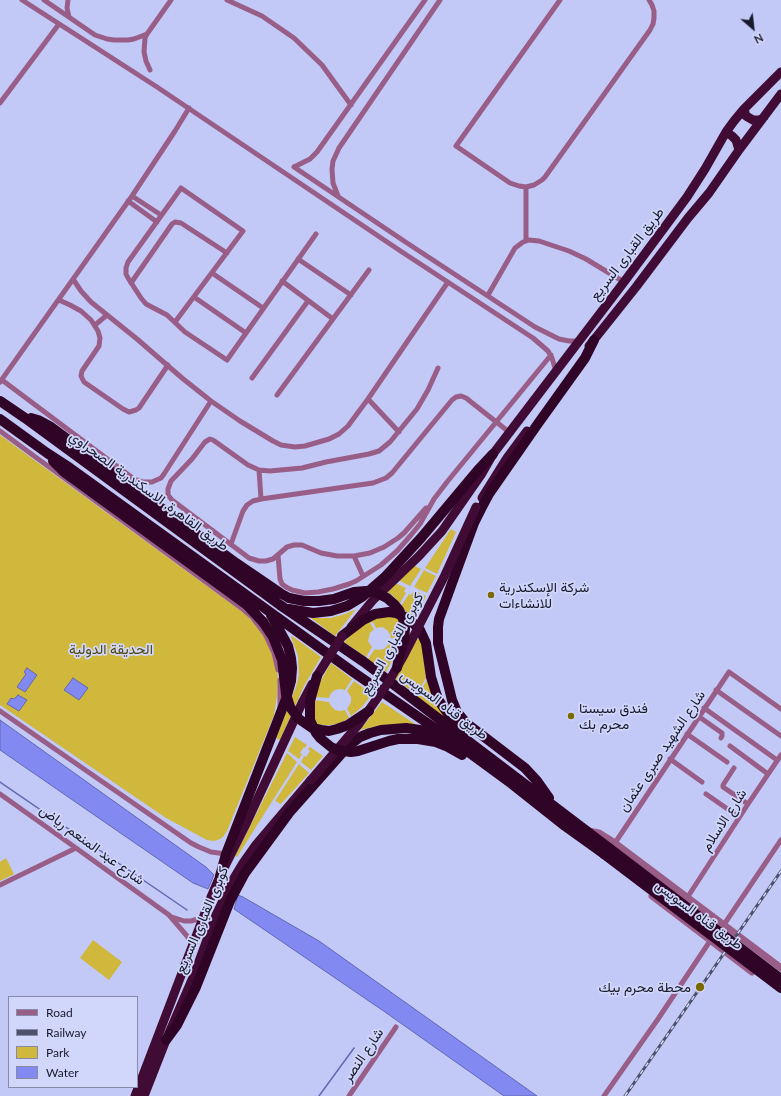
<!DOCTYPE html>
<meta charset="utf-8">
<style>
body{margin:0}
#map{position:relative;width:781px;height:1096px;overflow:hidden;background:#c2c9f6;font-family:Lato,sans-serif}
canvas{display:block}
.legend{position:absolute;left:8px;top:996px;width:130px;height:92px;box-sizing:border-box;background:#d1d6fb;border:1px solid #878ba8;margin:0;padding:5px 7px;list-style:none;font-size:12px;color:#181a2b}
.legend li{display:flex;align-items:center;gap:8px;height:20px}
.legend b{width:20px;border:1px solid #878ba8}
.north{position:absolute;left:733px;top:8px;width:40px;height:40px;-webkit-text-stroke:3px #d1d6fb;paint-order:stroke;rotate:152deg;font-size:11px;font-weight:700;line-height:16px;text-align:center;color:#181a2b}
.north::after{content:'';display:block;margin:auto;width:14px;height:18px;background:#181a2b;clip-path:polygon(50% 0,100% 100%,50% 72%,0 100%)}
</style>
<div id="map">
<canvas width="781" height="1096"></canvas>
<ul class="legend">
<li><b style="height:5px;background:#995e88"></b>Road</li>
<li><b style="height:5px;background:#4e516b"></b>Railway</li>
<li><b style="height:11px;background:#cfb83c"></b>Park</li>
<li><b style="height:11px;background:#8289f0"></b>Water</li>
</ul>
<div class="north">N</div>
</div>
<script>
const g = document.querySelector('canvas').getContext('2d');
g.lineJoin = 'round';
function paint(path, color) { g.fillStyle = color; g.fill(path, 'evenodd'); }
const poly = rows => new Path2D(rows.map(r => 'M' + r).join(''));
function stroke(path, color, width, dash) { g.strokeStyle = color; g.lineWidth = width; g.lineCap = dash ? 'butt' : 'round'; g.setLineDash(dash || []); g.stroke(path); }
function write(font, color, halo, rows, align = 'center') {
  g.font = font + ' Lato,Vazirmatn,sans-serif'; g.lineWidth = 3.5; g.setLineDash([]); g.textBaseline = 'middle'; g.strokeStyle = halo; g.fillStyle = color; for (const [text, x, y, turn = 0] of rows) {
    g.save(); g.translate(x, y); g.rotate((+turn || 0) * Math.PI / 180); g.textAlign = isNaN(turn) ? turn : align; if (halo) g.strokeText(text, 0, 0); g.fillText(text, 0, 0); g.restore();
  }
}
paint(poly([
 [0,435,244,613,256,625,268,642,277,671,278,679,277,696,274,715,227,831,223,837,220,839,214,841,207,840,166,818,0,705],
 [451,529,456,532,437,574,425,568],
 [413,565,421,569,410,586,398,580],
 [424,570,436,576,427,593,414,587],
 [395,583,406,588,404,592,406,593,400,603,392,595,386,591],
 [414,591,426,596,415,619,408,614,401,606,409,594,411,595],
 [356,609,335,636,311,618,331,618,345,614],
 [390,616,399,619,400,638,391,638,390,634,387,630,382,627,376,628,373,622,370,623,374,629,370,633,368,641,372,647,366,657,344,642,356,630,371,619],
 [292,636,321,657,304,686,280,740,276,738,296,687,299,675,298,656,291,637],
 [416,639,420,639,422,644,426,678,416,694,395,679],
 [390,641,399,642,396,653,386,672,368,659,375,649,378,650,384,649,388,645],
 [331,663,352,679,345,690,340,689,335,690,331,693,329,698,314,697,320,682],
 [427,680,433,698,445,717,444,719,417,696],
 [354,681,372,694,362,707,351,716,347,709,351,702,351,697,347,691],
 [313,700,329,702,331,706,335,710,340,711,345,710,349,718,340,723,331,725,323,725,314,724],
 [382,702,418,726,382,725,360,730],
 [295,737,307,745,305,748,304,747,300,753,302,754,299,759,288,751],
 [310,747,323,756,311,770,301,762,304,756,306,757,310,751,308,749],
 [287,753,297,762,237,857,235,856],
 [299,764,309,773,281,804,275,801],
 [6,858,14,874,0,881,0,862],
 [93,940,122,962,109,980,80,958]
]), '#cfb83c');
const water = poly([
 [27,668,37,675,25,692,17,687,26,674,24,672,27,668],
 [73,678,88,688,79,700,64,690,73,678],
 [18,695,27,700,19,711,7,704,11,698,14,699,18,695],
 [0,720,206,867,214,875,208,889,193,883,0,750,0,720],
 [238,895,243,897,319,941,537,1096,504,1096,385,1012,234,909,238,895]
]);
paint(water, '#8289f0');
stroke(water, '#6268b5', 1);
stroke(poly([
 [0,782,187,910],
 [319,1096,354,1048]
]), '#6268b5', 1.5);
stroke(poly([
 [22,0,157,87,399,250,533,338,548,351,552,358,556,371],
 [44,0,95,35,107,39,114,40,128,40,134,39,147,34],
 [68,0,67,8,69,17],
 [227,0,262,16,294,38,322,65,351,105],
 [560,0,456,146,510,183,519,186,526,187,534,185,542,180,545,177,650,30,653,24,654,18,654,11,652,5,649,0],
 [150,70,146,61,144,52,145,38,147,34,171,0],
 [0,103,59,24],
 [294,167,407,243,535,327,559,339,569,341,578,341],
 [294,167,310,159,317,152,425,0],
 [526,187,526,240],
 [132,196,161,215],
 [338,196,333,183,332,169,333,161,339,148,440,0],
 [128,201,157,222],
 [298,259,351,295],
 [212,273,263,308],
 [73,279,81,291,91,302,137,339,182,378,211,401,240,421,273,441,281,445,295,447,305,446,329,439,339,434,348,426,368,399,448,282],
 [282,281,333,319],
 [131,283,172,224,175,222,181,223,227,253],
 [488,295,515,248,523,242,529,240,539,241,569,251,586,259,624,282],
 [194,297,246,333],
 [59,300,70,305,81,311,91,320,98,331,100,338,99,346,82,371,81,376,84,382,123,409,129,412,136,410,139,408,168,365],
 [175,322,243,231,181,188,128,262,126,268,126,274,128,278,141,298,146,304,167,315,185,332,227,360,316,234],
 [95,325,107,315],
 [252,378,308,301],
 [2,380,134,479,143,482,152,482,161,478,164,474,211,401],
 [0,382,132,196,175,131,189,108],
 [277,395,369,270],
 [368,399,399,432],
 [0,431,244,610,252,617,265,634,274,653,278,670],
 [259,470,261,499],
 [429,508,426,508,404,533,398,538,384,547,370,553,354,556,337,556,321,553,302,545,294,545,287,547,273,559,266,561,259,561,249,558,172,500,168,495,168,489,171,481,192,459,205,442,210,439,213,440,248,465,259,470,270,471,302,468,326,462,369,454,379,451,390,442,417,409,428,390,438,368],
 [231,544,243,511,247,505,253,501,261,499,373,483,386,478,392,473,452,400,456,397,461,396,466,398,509,432],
 [278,555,280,579,282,584,286,587,292,590,305,593,318,592,333,589,349,584,356,581,381,565,397,551,411,535,420,524,434,499,447,482,551,355],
 [354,556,363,576],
 [716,690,781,736],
 [280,708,280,680],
 [704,708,777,760],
 [0,711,191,843,199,847,211,852,226,854],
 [698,716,722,733,722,736,721,738],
 [687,734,727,762],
 [730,746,768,774],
 [670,759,702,782],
 [734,768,723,785,723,787,748,804],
 [0,794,76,848,169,915,187,936,192,945],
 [706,794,739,817],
 [615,843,729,672,781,709],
 [0,885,76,848],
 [687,898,748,804,781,755],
 [172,917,184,921,191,921,202,918],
 [723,926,781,840],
 [349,1096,396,1027],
 [604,1096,658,1019,710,941]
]), '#995e88', 5);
stroke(poly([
 [588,831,599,833,615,843,781,968],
 [652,896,752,972]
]), '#995e88', 7);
stroke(poly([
 [744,109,746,116,753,120,760,120,764,117],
 [726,132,732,136,736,140,739,150],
 [589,346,636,287,688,218,709,193,739,150,781,94],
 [482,498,507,458,527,431],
 [351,627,373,600,419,556,442,531,481,475,493,454,624,282,687,197,705,169,726,132,734,121,744,109,781,72],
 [135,1096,211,897,220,876,245,826,303,701,312,684],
 [144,1096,166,1040,194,975,216,915,234,878,243,863,255,846,311,780]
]), '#400c35', 9);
stroke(poly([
 [0,401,25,418,280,605,364,662,609,848],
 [31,418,38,420,51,427,236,563,280,593,289,598],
 [0,419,47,453,70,468,356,674,452,740,512,784,565,826,604,854],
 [53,461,64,472,247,605,263,622],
 [289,609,313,613,331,611,347,606,362,597,386,576,421,538,478,470,493,454],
 [342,636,363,620,375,614,389,612,396,613,409,619,420,630,426,643,431,677,436,693,439,701,449,715,455,722,466,731],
 [549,798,537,781,525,768,466,723,457,712,452,700,438,643,438,627,439,619,452,583,474,523,481,509,489,494,537,425,585,358,594,340],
 [220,876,226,854,286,699,291,681,292,668,291,658,288,646,271,615],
 [166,1040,177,1025,196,987,230,901,245,873,289,813,343,752,351,744,360,737,370,733,381,730,406,728,420,730,443,737]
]), '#300427', 10);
const rail = poly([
 [625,1096,781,871]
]);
stroke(rail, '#4e516b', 3);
stroke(rail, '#d1d6fb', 1.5, [4.5]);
stroke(poly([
 [317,676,342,636],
 [311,780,359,724,388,683,404,655,444,577,476,507]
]), '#400c35', 9);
stroke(poly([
 [289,598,304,601,319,601,334,599,354,592,366,591,377,593,387,598,395,605,399,610,403,619,405,628,404,641,399,656,397,668],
 [263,622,273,637,282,660,286,694,290,707,299,719,312,728,321,730,329,731,337,729,348,725,369,711],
 [317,676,310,701,310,720,316,733,320,738,331,747,337,750,351,752,358,751,389,741,398,739,418,739,436,742,446,746,462,755],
 [609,848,781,979],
 [604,854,781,988]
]), '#300427', 10);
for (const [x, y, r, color] of [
 [491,595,4,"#7a6900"],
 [571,716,4,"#7a6900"],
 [700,987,5,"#7a6900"]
]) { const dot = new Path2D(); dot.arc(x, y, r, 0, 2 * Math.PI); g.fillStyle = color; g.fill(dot); stroke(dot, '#d1d6fb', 1.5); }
write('14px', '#181a2b', '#d1d6fb', [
 ["طريق القبارى السريع",627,254,-53],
 ["طريق القاهرة, الاسكندرية الصحراوي",149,491,36],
 ["كوبرى القبارى السريع",392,644,-61],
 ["طريق قناه السويس",444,705,37],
 ["شارع الشهيد صبرى عثمان",662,751,-56],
 ["شارع الاسلام",724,820,-57],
 ["شارع عبد المنعم رياض",92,845,36],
 ["طريق قناه السويس",699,915,37],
 ["كوبرى القبارى السريع",202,920,-67],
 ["شارع النصر",363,1055,-56]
]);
write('14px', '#181a2b', '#d1d6fb', [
 ["شركة الإسكندرية",499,587],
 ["للانشاءات",499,603],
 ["فندق سيستا",579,708],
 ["محرم بك",579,724],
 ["محطة محرم بيك",691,987,"right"]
], 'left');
write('14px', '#50460f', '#d1d6fb', [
 ["الحديقة الدولية",111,649]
]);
</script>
